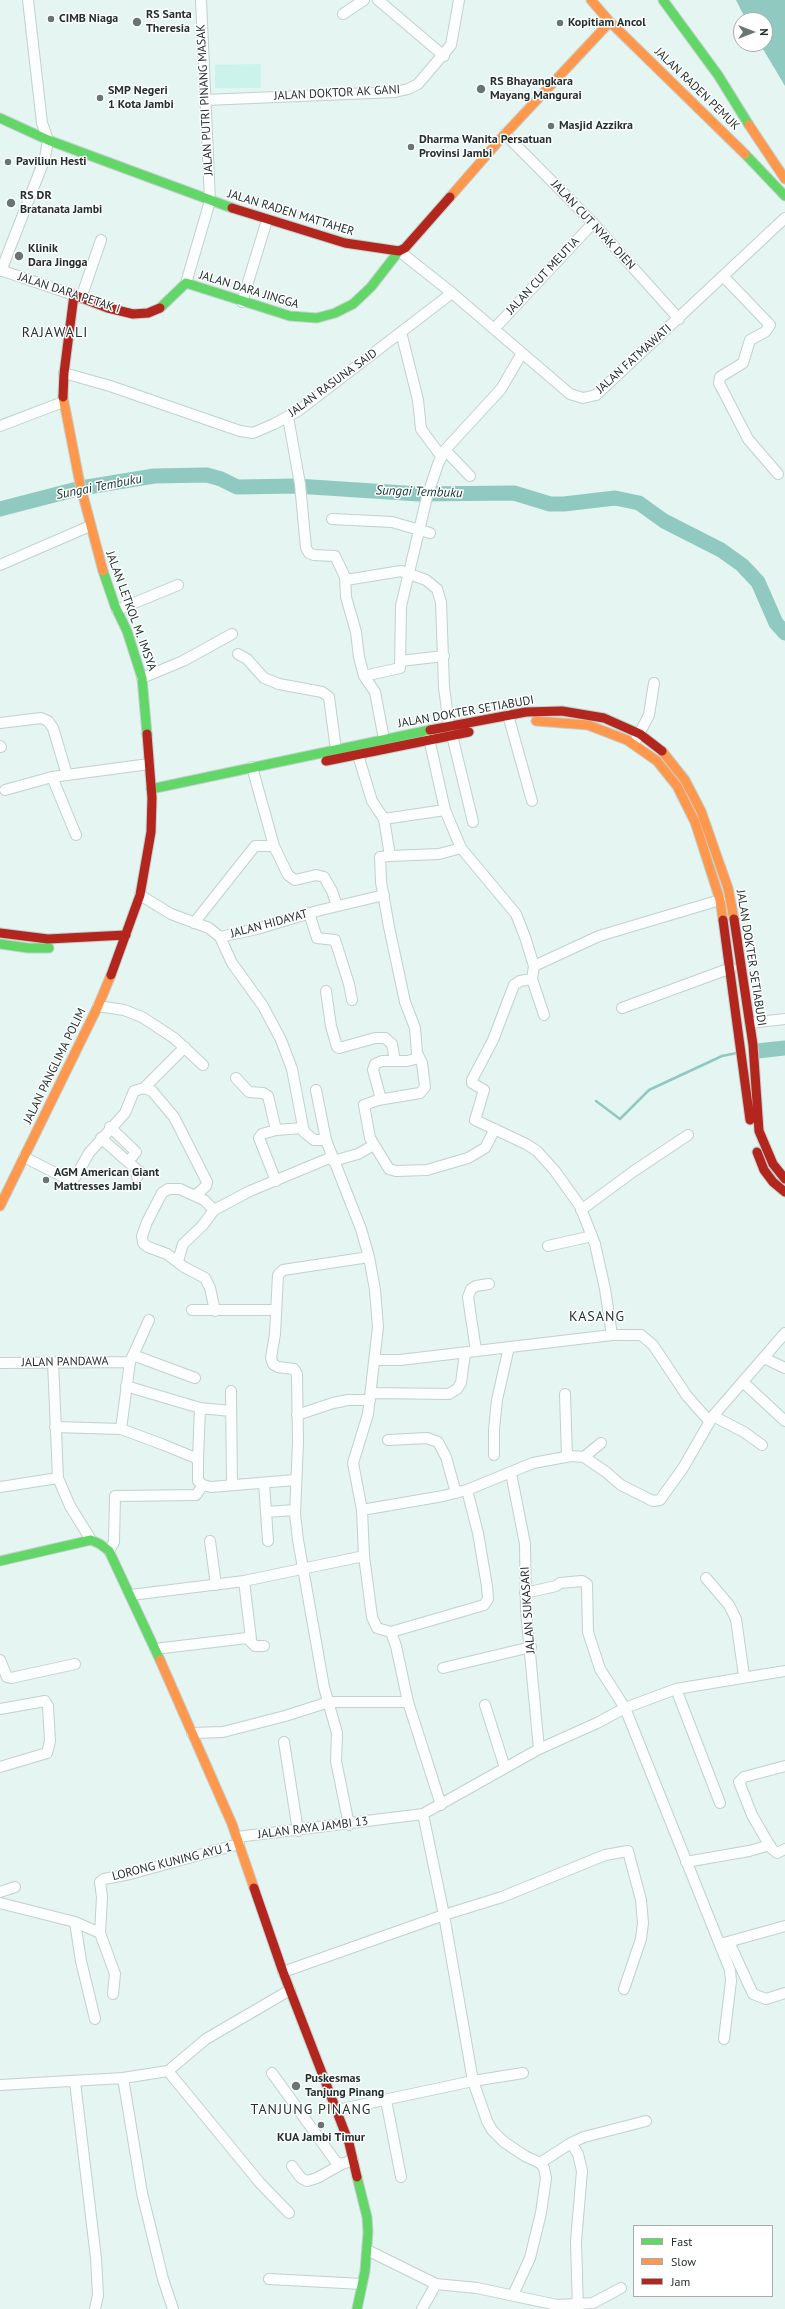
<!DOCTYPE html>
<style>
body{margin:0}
#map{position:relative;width:785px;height:2309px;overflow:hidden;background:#e4f5f2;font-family:"PT Sans",sans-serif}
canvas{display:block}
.legend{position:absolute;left:633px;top:2225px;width:140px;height:72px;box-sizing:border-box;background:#fff;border:1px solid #a7acab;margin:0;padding:5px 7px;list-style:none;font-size:12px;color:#23302e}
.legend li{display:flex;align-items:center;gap:8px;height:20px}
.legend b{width:20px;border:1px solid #a7acab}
.north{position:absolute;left:733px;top:12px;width:40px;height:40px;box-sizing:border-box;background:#fff;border:1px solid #a7acab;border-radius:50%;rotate:90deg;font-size:11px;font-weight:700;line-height:16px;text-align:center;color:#23302e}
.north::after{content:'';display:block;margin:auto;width:14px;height:18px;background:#677573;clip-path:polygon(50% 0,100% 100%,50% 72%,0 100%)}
</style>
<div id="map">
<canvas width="785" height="2309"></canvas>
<ul class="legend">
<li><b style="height:5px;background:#63d668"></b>Fast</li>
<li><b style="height:5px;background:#ff974d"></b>Slow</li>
<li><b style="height:5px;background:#b3261e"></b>Jam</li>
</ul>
<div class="north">N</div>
</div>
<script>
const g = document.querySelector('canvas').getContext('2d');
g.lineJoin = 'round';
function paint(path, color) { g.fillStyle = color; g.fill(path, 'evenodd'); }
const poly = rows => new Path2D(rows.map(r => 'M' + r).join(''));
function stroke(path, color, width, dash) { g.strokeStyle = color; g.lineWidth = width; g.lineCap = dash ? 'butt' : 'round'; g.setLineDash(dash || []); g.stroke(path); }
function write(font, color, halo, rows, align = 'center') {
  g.font = font + ' "PT Sans",sans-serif'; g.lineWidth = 3; g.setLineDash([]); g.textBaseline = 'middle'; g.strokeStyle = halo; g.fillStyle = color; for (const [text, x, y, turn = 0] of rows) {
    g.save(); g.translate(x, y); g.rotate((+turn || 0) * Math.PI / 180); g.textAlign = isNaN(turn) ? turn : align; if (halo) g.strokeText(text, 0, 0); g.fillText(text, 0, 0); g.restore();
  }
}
paint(poly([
 [261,64,261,88,215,88,215,65]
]), '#cbf3ec');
paint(poly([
 [736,0,785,0,785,86,760,44,765,44,765,20,746,20]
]), '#8fc9c0');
stroke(poly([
 [596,1101,620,1119,649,1090,722,1056,737,1053]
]), '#8fc9c0', 2.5);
stroke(poly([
 [0,509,81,488,154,476,207,475,221,479,237,487,296,486,419,494,514,493,550,504,564,504,615,498,639,503,664,521,721,550,742,565,758,582,776,623,785,633],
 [757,1051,785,1048]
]), '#8fc9c0', 15);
const street = poly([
 [378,0,444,56],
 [343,14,364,0],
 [205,100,395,92,408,89,418,84,451,45,459,0],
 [505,134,593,223,679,319],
 [399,251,452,293,570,394,583,398,596,395,785,218],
 [0,270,74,295],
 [1,271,45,158,48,140,42,123,28,0],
 [723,276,770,325,765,332,750,340,743,363,720,377,719,383,748,439,778,474],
 [186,283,210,201,201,0],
 [81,298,101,240],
 [242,302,267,220],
 [494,329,593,223],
 [401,332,418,400,421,429,441,456],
 [64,373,110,386,240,431,253,433,274,424,298,411,452,293],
 [288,417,300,484,306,548,309,553,314,555,335,556,345,577,346,597,356,632,359,657,364,676,375,692,384,739],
 [0,426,63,402],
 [445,450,470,476],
 [332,519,392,522,430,533],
 [0,565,90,526],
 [346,580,401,571,426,580,437,589,441,602,444,687,449,726],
 [117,610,178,585],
 [238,654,247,659,264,678,279,684,322,692,329,697,336,750],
 [400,661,444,656],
 [364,676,400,668,401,606,427,497,438,464,445,450,501,389,522,353],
 [142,678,183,661,232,634],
 [508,715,532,801],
 [0,723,41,718,48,721,53,728,67,775,149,764],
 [428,734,445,810,461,848,516,914,525,937,534,966],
 [452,735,473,822],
 [636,740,649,715,654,683],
 [0,746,1,747],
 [358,755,372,801,384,819],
 [252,767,274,846,288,875,295,880,316,875,324,877,332,891,337,906],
 [52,777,76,835],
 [5,790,52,777,67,775],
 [445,810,384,819,390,856,380,857,381,882,389,927,405,1002,415,1028,417,1053,422,1063,425,1087,420,1093,378,1100,364,1105,370,1138,389,1169,396,1171,427,1170,468,1158,485,1148,495,1129],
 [390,856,439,854,461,848],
 [140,895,171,914,209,928,220,937,232,963,263,1006,281,1040,292,1069,304,1132,314,1140,326,1140,361,1229,369,1257,375,1290,378,1327,368,1414,353,1463,362,1510,364,1556,372,1617,377,1628,391,1632,484,1605,488,1599,487,1586,478,1533,467,1490],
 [309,913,317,938,335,940,349,984,352,1000],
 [194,923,255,846,274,846],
 [220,937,257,929,317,911,384,895],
 [532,979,544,1015],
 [326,991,331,1026,337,1047,339,1048,375,1038,385,1038,392,1044,395,1061],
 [98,1006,124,1010,142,1017,174,1038,203,1065],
 [622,1008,731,968],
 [750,1023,785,1019],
 [236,1078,249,1092,263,1093,268,1096,276,1130],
 [144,1088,185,1047],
 [316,1090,326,1140],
 [381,1099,373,1070,375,1064,382,1061,407,1061,419,1058],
 [101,1138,128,1162,136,1152,110,1127],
 [24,1157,71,1181,76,1176,89,1153,125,1113,134,1091,144,1088,152,1091,174,1117,207,1182,206,1186,195,1196],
 [333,1161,358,1154,374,1145],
 [128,1162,140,1172,137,1177],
 [276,1181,259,1138,262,1134,276,1130,303,1128],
 [214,1210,204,1200,180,1189,168,1189,162,1193,147,1222,142,1236,143,1243,148,1247,167,1254,184,1267,205,1278,210,1288,215,1311],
 [581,1210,634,1171,688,1135],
 [548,1246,592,1236],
 [178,1261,183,1244,203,1225,214,1210,250,1191,332,1157],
 [192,1310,276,1310],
 [612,1335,605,1289,595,1244,580,1206,555,1171,537,1151,526,1144,475,1120,484,1090,472,1083,472,1080,493,1040,514,985,520,981,532,979,534,966,599,936,720,900],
 [476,1351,468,1297,471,1289,476,1286,489,1284],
 [133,1355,195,1378],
 [764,1358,785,1368],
 [375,1360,400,1360,612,1335,641,1335,653,1345,687,1396,709,1421],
 [0,1363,130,1362],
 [744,1383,785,1421],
 [126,1386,200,1408,231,1411],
 [231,1391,232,1485],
 [371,1393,449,1394,457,1389,461,1383,465,1353],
 [565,1394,567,1457],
 [297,1415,333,1403,348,1400,370,1400],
 [713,1416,744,1432,762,1445],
 [55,1427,121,1429,164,1445,198,1459,198,1481,203,1485,211,1487,295,1480],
 [121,1429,130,1362,149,1320],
 [388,1440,427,1438,438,1442,446,1457,456,1493],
 [494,1455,494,1429,497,1400,509,1347],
 [584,1457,601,1443],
 [198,1459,200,1408],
 [511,1473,525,1544,526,1611,539,1749],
 [58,1478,70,1506,91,1540],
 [264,1483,268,1541],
 [0,1487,58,1478,53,1362],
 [362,1510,443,1496,467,1490,533,1463,571,1456,584,1457,606,1472,621,1485,653,1501,660,1500,683,1468,713,1416,785,1333],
 [266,1512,295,1510],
 [210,1541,216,1585],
 [109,1551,114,1542,115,1496,196,1495,203,1485],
 [706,1578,729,1605,736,1619,744,1676],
 [244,1581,251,1639],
 [525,1593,556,1586,560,1583,582,1581,587,1584,588,1632,600,1669,625,1708,730,1970,731,1981,724,2039],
 [131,1595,244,1581,364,1556],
 [391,1632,396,1646,408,1702,441,1805],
 [155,1649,247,1638,255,1646,264,1646],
 [0,1660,7,1677,11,1678,75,1664],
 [443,1668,531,1647],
 [676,1689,720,1803],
 [485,1705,505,1768],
 [0,1709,45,1701,48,1706,50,1741,47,1753,0,1767],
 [192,1733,223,1732,285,1716,329,1702,408,1702],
 [284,1742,298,1831],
 [785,1766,744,1777,739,1782,752,1815,771,1848,777,1853,785,1849],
 [423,1814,444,1915,502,1897,605,1855,628,1851,641,1900,643,1923,641,1939,624,1989],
 [349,1825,336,1761,337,1733,324,1687,298,1540,295,1514,298,1442,297,1374,294,1369,278,1367,273,1364,271,1358,275,1334,278,1275,283,1270,369,1257],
 [237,1837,423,1814,539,1749,597,1723,625,1708,676,1689,785,1671],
 [686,1862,749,1851,770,1845],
 [0,1892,15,1887],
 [0,1903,75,1922,100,1933],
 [75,1922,81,1961,95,2019],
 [729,1942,753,1994,766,1999,785,1993],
 [724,1943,785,1926],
 [283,1972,444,1915,473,2081,487,2121,492,2130,504,2142,525,2156,540,2163,544,2168,546,2178,541,2213,530,2258,513,2295],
 [113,1994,115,1974,100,1933,102,1897,100,1882,104,1879,130,1874,239,1844],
 [168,2071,260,2183,289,2213],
 [272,2073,336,2162,342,2164,353,2160],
 [123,2078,142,2193,163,2279,173,2309],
 [75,2082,96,2258,98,2295,95,2309],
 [0,2085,123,2078,168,2071,206,2039,290,1990],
 [386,2100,401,2177],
 [337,2110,473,2081,523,2073],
 [571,2143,578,2154,582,2171,576,2241,578,2309],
 [540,2163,571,2143,584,2137,646,2121],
 [292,2166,301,2178,307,2181,317,2178,342,2164],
 [367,2250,436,2284,477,2288,557,2305,593,2303,621,2288],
 [269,2279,362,2284],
 [422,2309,436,2284]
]);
const fast = poly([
 [663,0,718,75,749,125],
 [0,118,48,140,232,208],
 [745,154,785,196],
 [160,308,186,283,290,316,317,318,335,313,353,304,371,287,399,251],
 [103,571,115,606,127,631,142,678,147,734],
 [151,789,430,730],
 [0,944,28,948,49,948],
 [0,1561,91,1540,100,1544,109,1551,160,1660],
 [357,2309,365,2271,368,2232,367,2217,357,2177]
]);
const slow = poly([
 [591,0,610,22,745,154],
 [749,125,785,179],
 [450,197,505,134,610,22],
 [63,397,80,484,103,571],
 [536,721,588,725,627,740,657,761,677,786,695,822,720,900,723,920],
 [662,751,685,780,701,811,728,888,734,919],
 [0,1206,98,1006,111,975],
 [160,1660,232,1824,254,1888]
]);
const jam = poly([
 [232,208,345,243,399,251,405,248,450,197],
 [63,397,64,373,74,295,108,308,133,314,148,313,160,308],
 [430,730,526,712,562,711,604,718,640,734,662,751],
 [326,761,469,732],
 [734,919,753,1045,759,1131,773,1164,785,1179],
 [723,920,750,1120],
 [0,933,48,939,126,935],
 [111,975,140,895,151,832,152,798,147,734],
 [757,1152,764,1170,773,1182,785,1192],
 [254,1888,283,1972,349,2143,357,2177]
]);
stroke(street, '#c2d0ce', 12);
stroke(fast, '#c2d0ce', 11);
stroke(slow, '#c2d0ce', 11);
stroke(jam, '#c2d0ce', 11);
stroke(street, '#fbfefd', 10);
stroke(fast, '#63d668', 9);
stroke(slow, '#ff974d', 9);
stroke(jam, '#b3261e', 9);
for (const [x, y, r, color] of [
 [51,19,4,"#677573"],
 [137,22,5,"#677573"],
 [560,23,4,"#677573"],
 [481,89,5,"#677573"],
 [100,98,4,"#677573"],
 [551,126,4,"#677573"],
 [411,147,4,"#677573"],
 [8,162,4,"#677573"],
 [11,203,5,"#677573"],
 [19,256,5,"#677573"],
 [46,1180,4,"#677573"],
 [296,2086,5,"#677573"],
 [321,2125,4,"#677573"]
]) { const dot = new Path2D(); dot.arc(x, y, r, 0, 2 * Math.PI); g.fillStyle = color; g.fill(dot); stroke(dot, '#fff', 1.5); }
write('bold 12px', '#23302e', '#fff', [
 ["RS Santa",146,15],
 ["Theresia",146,29],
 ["CIMB Niaga",59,19],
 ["Kopitiam Ancol",568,23],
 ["RS Bhayangkara",490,82],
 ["Mayang Mangurai",490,96],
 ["SMP Negeri",108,91],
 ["1 Kota Jambi",108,105],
 ["Masjid Azzikra",559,126],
 ["Dharma Wanita Persatuan",419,140],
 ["Provinsi Jambi",419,154],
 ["Paviliun Hesti",16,162],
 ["RS DR",20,196],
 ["Bratanata Jambi",20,210],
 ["Klinik",28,249],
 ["Dara Jingga",28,263],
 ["AGM American Giant",54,1173],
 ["Mattresses Jambi",54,1187],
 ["Puskesmas",305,2079],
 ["Tanjung Pinang",305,2093],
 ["KUA Jambi Timur",321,2138,"center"]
], 'left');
write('12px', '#23302e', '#fff', [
 ["JALAN RADEN PEMUK",697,89,44],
 ["JALAN DOKTOR AK GANI",337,93,-3],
 ["JALAN PUTRI PINANG MASAK",205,100,-93],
 ["JALAN RADEN MATTAHER",291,213,17],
 ["JALAN CUT NYAK DIEN",593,225,47],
 ["JALAN CUT MEUTIA",543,276,-47],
 ["JALAN DARA JINGGA",249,290,17],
 ["JALAN DARA PETAK I",69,293,18],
 ["JALAN FATMAWATI",634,359,-42],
 ["JALAN RASUNA SAID",333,383,-36],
 ["JALAN LETKOL M. IMSYA",131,611,70],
 ["JALAN DOKTER SETIABUDI",466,712,-10],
 ["JALAN HIDAYAT",269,924,-15],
 ["JALAN DOKTER SETIABUDI",751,958,81],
 ["JALAN PANGLIMA POLIM",55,1066,-64],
 ["JALAN PANDAWA",65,1362,-1],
 ["JALAN SUKASARI",528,1610,-94],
 ["JALAN RAYA JAMBI 13",313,1828,-7],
 ["LORONG KUNING AYU 1",172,1862,-14]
]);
write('italic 13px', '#09302b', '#fff', [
 ["Sungai Tembuku",99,487,-11],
 ["Sungai Tembuku",419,492,2]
]);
g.letterSpacing = '1px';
write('14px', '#23302e', '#fff', [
 ["RAJAWALI",55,333],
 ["KASANG",597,1317],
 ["TANJUNG PINANG",311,2110]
]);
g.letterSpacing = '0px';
</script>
